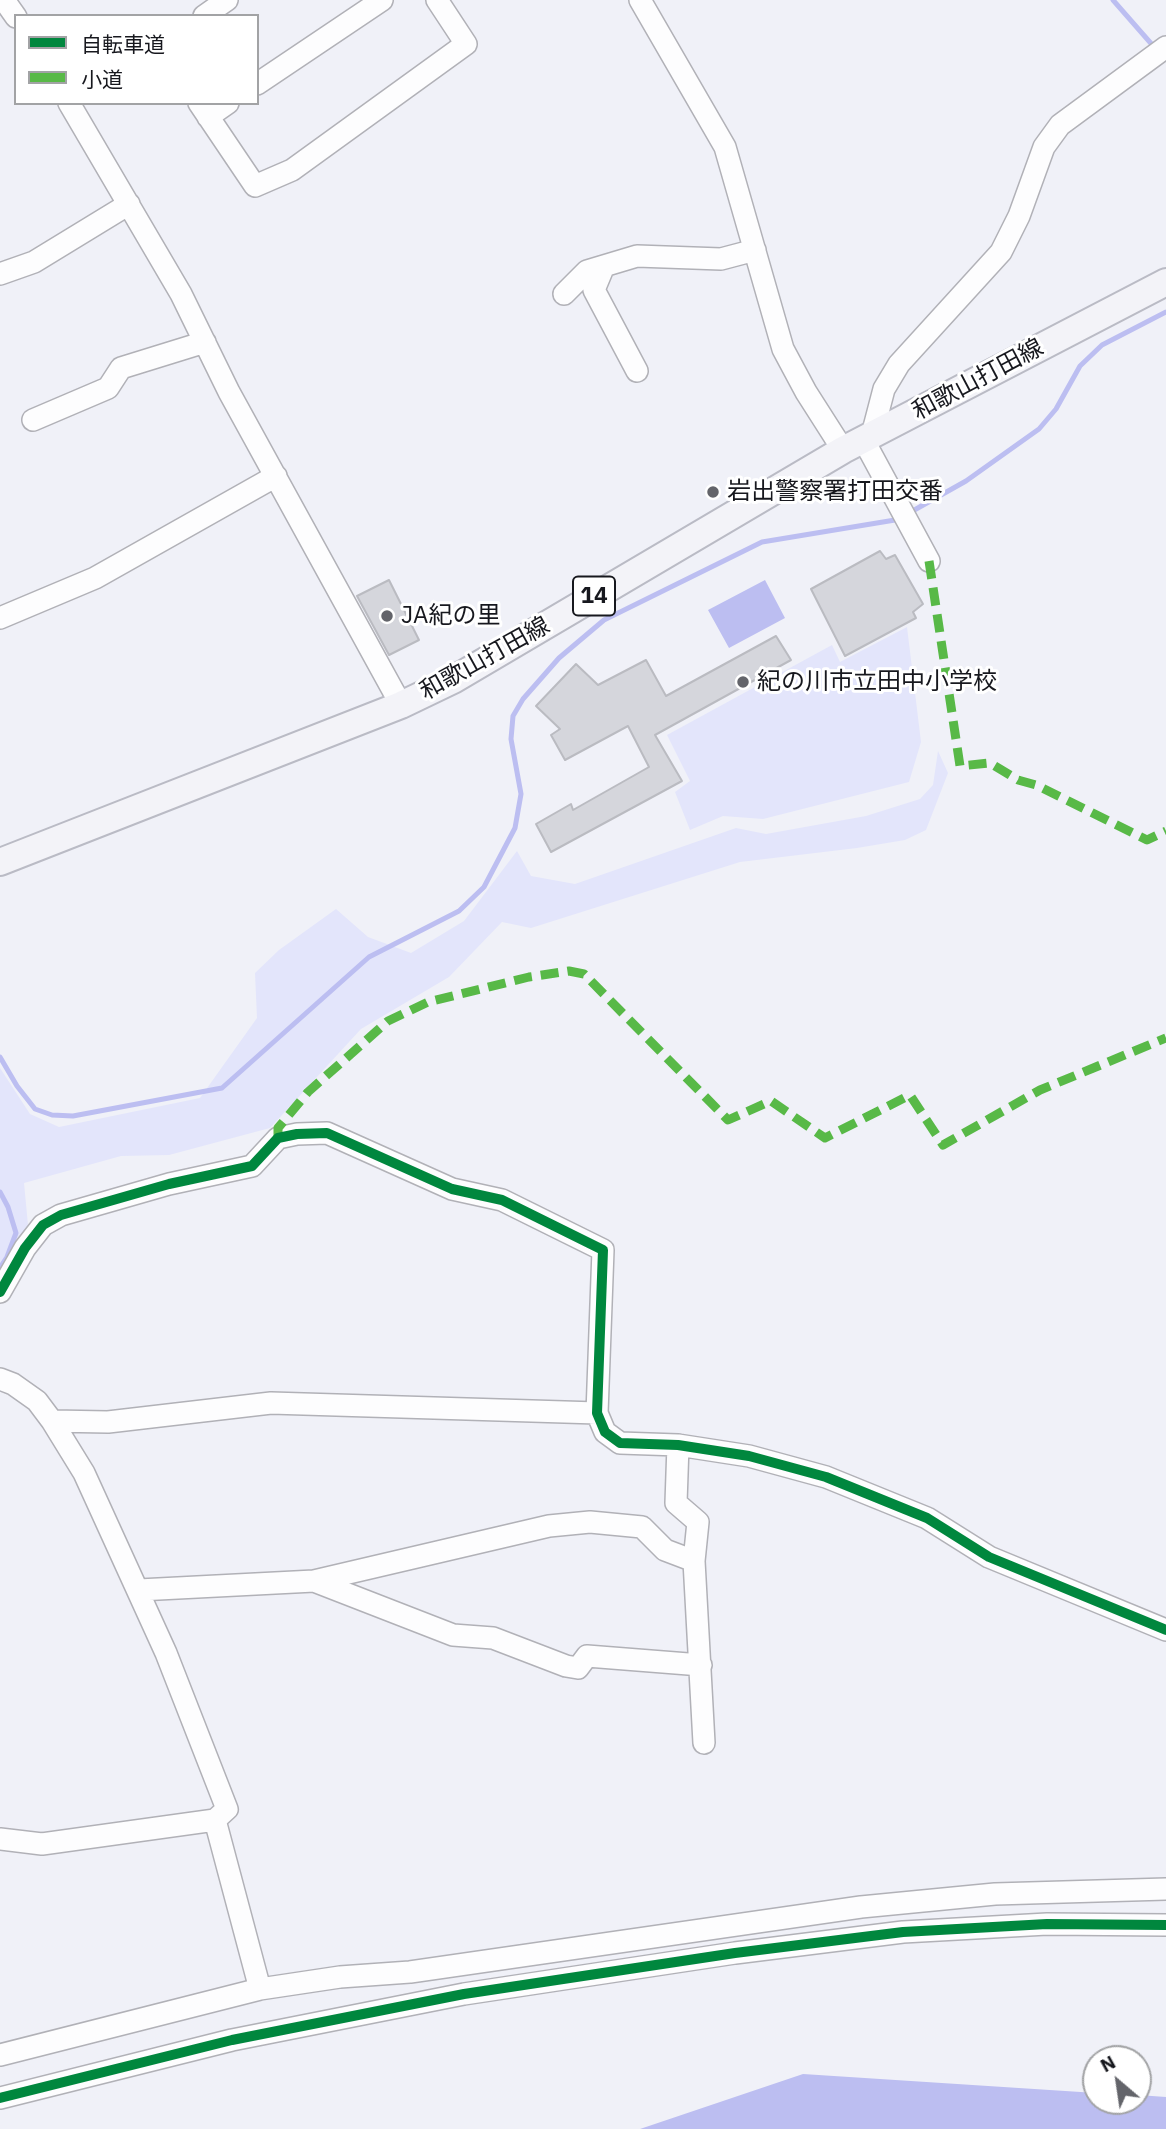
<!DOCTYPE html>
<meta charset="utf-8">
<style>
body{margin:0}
#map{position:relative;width:1166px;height:2129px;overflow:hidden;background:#f0f1f8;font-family:"IBM Plex Sans","Noto Sans JP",sans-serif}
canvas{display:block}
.legend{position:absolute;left:14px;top:14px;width:245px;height:91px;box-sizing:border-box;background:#fff;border:2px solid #a2a3a5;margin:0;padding:9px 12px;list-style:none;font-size:21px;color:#17181e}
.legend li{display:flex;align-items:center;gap:14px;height:35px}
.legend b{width:35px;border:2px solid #a2a3a5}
.north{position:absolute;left:1082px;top:2045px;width:70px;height:70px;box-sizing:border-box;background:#fff;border:2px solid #a2a3a5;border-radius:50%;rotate:331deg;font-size:19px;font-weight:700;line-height:28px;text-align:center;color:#17181e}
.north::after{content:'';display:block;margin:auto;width:24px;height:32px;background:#63646a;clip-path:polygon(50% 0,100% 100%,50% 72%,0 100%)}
</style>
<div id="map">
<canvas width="1166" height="2129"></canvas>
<ul class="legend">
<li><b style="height:9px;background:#00873e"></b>自転車道</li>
<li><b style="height:9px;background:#58b947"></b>小道</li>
</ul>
<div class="north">N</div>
</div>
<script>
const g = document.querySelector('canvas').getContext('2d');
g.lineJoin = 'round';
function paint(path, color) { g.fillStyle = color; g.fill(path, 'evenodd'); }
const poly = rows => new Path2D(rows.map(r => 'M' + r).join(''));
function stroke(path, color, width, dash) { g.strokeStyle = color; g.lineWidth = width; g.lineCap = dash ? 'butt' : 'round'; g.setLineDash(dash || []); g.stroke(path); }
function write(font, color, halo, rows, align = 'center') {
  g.font = font + ' "IBM Plex Sans","Noto Sans JP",sans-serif'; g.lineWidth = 6; g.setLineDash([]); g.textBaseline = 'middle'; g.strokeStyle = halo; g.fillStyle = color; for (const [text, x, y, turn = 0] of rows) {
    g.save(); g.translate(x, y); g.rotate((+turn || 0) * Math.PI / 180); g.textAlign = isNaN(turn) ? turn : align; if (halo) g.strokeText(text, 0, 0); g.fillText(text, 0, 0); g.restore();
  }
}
paint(poly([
 [907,627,921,742,909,782,763,819,723,816,690,830,675,792,690,781,667,735,832,645,840,662],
 [938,751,948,773,926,830,905,840,857,848,740,862,531,928,502,922,449,977,361,1029,270,1128,169,1155,121,1156,24,1183,28,1225,0,1282,0,1068,30,1114,59,1127,200,1098,257,1018,255,973,279,950,336,909,368,937,411,953,464,921,517,851,531,876,575,884,736,828,766,834,866,816,920,799,933,785]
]), '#e3e5fb');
paint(poly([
 [765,580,785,618,729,648,708,610],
 [803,2074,1096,2093,1096,2101,1138,2101,1138,2095,1166,2097,1166,2129,640,2129]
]), '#bcbef1');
stroke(poly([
 [1113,0,1155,48],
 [909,513,966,481,1039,429,1056,409,1080,366,1102,345,1166,312],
 [0,1057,17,1086,35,1109,52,1115,73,1116,222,1088,369,957,459,911,484,887,515,828,521,794,511,739,513,716,523,699,559,658,604,620,762,542,895,520,900,517],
 [0,1192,8,1207,16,1233,7,1257,0,1268]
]), '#bcbef1', 5);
const building = poly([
 [880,551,886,559,895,555,923,604,913,612,916,618,845,656,811,589,880,551],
 [389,580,419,640,389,655,357,596,389,580],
 [776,636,791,660,655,735,682,781,551,852,536,824,571,804,573,810,649,767,628,726,565,760,551,735,560,729,536,706,576,664,598,685,646,660,666,696,776,636]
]);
paint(building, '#d5d6dc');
stroke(building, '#babbc1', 2);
const minor = poly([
 [4,0,16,17],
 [640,0,725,147,783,349,806,392,843,450],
 [204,16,227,0],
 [257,84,382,0],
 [69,103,181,294,229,392,401,705],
 [199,103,255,186,292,170,466,44,437,0],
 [208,117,228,103],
 [604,266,594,290,637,371],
 [0,274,34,262,129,204],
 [564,294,587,271,637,256,721,259,755,250],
 [33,420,108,388,121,368,205,342],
 [872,435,884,389,899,364,1001,252,1019,216,1044,147,1060,125,1166,47],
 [863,439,929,561],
 [0,618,95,578,276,476],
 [0,1292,25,1248,43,1225,61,1215,169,1184,252,1166,278,1138,297,1134,327,1133,452,1189,502,1200,603,1250,597,1413,605,1432,620,1443,678,1445,749,1456,826,1477,927,1518,989,1557,1166,1630],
 [0,1379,13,1384,37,1401,52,1421,84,1473,166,1653,227,1809,215,1820,260,1989],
 [52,1421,108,1422,271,1403,597,1413],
 [678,1445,676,1503,698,1522,694,1561,704,1743],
 [314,1581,453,1635,493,1638,566,1666,578,1668,587,1656,701,1665],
 [139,1590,314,1581,549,1526,590,1522,642,1527,665,1550,694,1561],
 [0,1839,42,1844,215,1820],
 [0,2055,260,1989,340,1977,410,1972,861,1907,995,1894,1166,1889],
 [0,2098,232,2040,464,1994,735,1953,903,1932,1047,1924,1166,1925]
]);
const major = poly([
 [0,862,401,705,453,680,843,450,1166,282]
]);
stroke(minor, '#b1b1b7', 24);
stroke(major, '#babbc5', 30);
stroke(minor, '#fdfdfe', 21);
stroke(major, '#f3f3f8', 26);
stroke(poly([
 [929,561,960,766,990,763,1018,780,1036,785,1147,840,1166,831],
 [278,1138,278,1128,308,1092,388,1021,428,1002,529,977,569,971,584,974,728,1120,771,1101,825,1138,910,1095,943,1145,1040,1090,1166,1038]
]), '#58b947', 9, [18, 9]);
stroke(poly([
 [0,1292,25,1248,43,1225,61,1215,169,1184,252,1166,278,1138,297,1134,327,1133,452,1189,502,1200,603,1250,597,1413,605,1432,620,1443,678,1445,749,1456,826,1477,927,1518,989,1557,1166,1630],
 [0,2098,232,2040,464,1994,735,1953,903,1932,1047,1924,1166,1925]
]), '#00873e', 10);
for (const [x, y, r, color] of [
 [713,492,7,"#63646a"],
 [387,616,7,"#63646a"],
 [743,682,7,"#63646a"]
]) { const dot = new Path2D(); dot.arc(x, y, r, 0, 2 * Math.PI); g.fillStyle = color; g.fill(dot); stroke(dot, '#fff', 2.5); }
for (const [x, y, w] of [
 [594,596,42]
]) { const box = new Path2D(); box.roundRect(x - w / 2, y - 19.5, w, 39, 5); g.fillStyle = '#fff'; g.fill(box); stroke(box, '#17181e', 2); }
write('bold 23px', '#17181e', null, [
 ["14",594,596]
]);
write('24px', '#17181e', '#fff', [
 ["和歌山打田線",978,380,-28],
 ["和歌山打田線",485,659,-29]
]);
write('24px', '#17181e', '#fff', [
 ["岩出警察署打田交番",727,492],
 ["JA紀の里",401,616],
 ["紀の川市立田中小学校",757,682]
], 'left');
</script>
